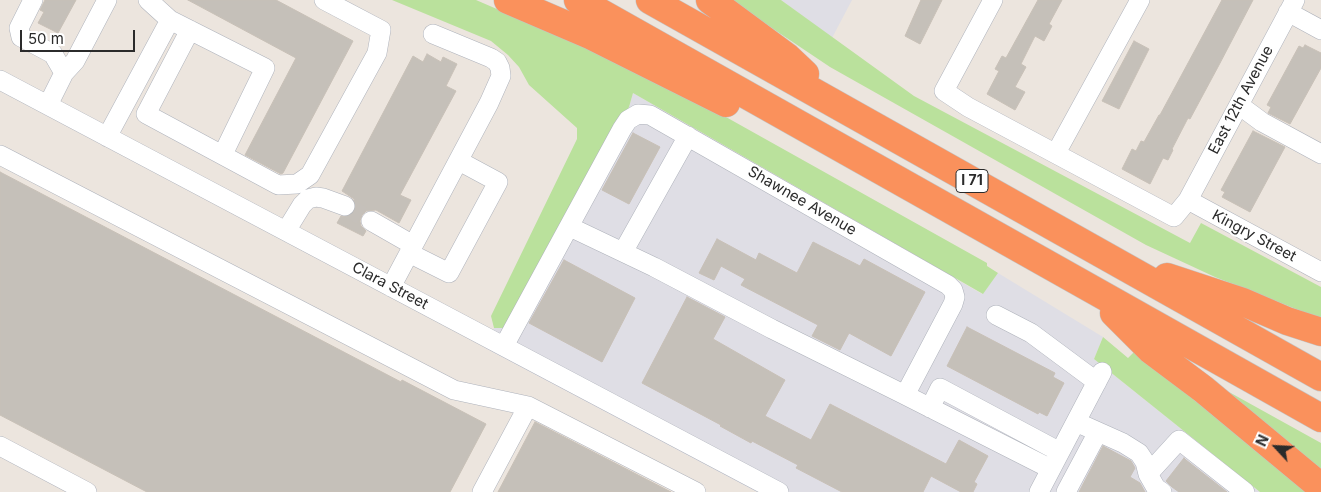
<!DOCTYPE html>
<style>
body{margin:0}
#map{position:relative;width:1321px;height:492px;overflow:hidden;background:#ece5de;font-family:Inter,sans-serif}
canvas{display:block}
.north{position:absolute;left:1251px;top:422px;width:50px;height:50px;-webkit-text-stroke:4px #fff;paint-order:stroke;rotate:295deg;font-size:14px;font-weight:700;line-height:20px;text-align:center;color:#2b2b2b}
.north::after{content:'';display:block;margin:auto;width:18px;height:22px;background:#2b2b2b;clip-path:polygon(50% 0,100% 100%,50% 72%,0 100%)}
.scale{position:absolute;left:20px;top:30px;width:115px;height:22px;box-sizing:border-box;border:2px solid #2b2b2b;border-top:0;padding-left:6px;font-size:15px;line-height:18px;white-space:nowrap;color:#2b2b2b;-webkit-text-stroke:4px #fff;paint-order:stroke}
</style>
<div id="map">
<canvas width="1321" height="492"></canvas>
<div class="north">N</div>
<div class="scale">50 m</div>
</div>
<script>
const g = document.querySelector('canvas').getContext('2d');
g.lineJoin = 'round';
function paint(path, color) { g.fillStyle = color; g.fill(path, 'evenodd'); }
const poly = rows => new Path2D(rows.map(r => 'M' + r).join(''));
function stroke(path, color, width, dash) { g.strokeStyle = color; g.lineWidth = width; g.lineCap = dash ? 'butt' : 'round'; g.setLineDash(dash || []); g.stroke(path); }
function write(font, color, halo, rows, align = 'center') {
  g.font = font + ' Inter,sans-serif'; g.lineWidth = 4; g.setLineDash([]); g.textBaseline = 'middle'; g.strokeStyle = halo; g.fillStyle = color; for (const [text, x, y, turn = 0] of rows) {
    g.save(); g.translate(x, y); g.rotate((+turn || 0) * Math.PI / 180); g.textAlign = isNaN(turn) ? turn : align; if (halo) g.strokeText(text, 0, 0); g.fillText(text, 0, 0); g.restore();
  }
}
paint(poly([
 [781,0,852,0,832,38],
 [633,93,982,294,998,273,1103,337,1094,359,1260,492,757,492,485,348,494,328,504,328,629,107]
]), '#dfdee5');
paint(poly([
 [392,0,476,0,617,61,683,93,987,263,987,266,998,273,983,294,633,93,629,107,504,328,494,328,491,316,577,139,577,128,529,85,519,67,508,55,491,41],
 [730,0,781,0,914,96,1190,243,1201,223,1321,287,1321,319,1215,277,1146,245,830,67],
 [1103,337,1128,358,1134,352,1310,492,1260,492,1094,359],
 [1229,392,1321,443,1321,474,1227,395]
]), '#bae19c');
const building = poly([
 [45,0,76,0,58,33,38,23,44,12,40,10,45,0],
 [188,0,276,0,353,41,283,173,281,174,245,155,296,58,188,0],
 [921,0,942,0,920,44,905,36,921,0],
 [1038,0,1062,0,1049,24,1052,26,1044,41,1035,36,1021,64,1026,67,1015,87,1025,92,1015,110,987,94,999,71,995,69,1002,56,1006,58,1038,0],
 [1222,0,1253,0,1219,65,1190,119,1188,118,1172,149,1173,150,1168,160,1163,158,1150,184,1122,169,1132,149,1136,151,1141,141,1144,142,1159,115,1160,115,1222,0],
 [1134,41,1149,49,1119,109,1102,101,1134,41],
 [1305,45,1321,53,1321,68,1290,124,1268,113,1271,107,1267,105,1299,46,1303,48,1305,45],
 [427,54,441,62,443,57,457,64,446,86,456,91,400,195,411,200,399,223,376,210,366,211,362,215,360,221,361,226,366,231,363,236,337,223,341,216,347,217,353,214,356,209,356,205,354,199,342,191,413,56,423,62,427,54],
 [1253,131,1285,147,1250,212,1222,197,1225,192,1221,190,1253,131],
 [633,133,660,147,629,204,602,190,633,133],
 [0,172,401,382,402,380,486,424,450,492,147,492,0,415,0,172],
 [717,239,756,260,759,253,797,273,813,242,860,266,864,259,925,292,891,356,849,333,840,350,812,336,818,325,741,285,745,279,721,266,714,280,699,273,717,239],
 [564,260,635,298,602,362,529,323,564,260],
 [687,297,725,317,713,339,785,380,765,416,811,440,830,404,946,464,959,440,988,456,974,482,977,484,973,492,961,492,931,476,923,492,842,492,796,468,798,465,752,441,751,443,720,426,721,425,642,383,687,297],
 [967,327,1055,373,1053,377,1064,383,1047,416,1039,412,1038,414,947,366,967,327],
 [535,422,671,492,498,492,535,422],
 [1103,446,1131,461,1135,468,1130,477,1140,483,1145,492,1079,492,1103,446],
 [1184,458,1186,460,1227,492,1179,492,1172,487,1166,481,1184,458]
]);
paint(building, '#c5c0b9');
stroke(building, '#c8c0b7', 1);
stroke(poly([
 [345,206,371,221]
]), '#c5c0ba', 19, [19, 9]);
const minor = poly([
 [33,0,19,28,21,37,53,54,64,73],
 [148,0,170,20,265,68,223,154],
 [993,0,944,91,968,107,1174,217,1188,200,1295,0],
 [1288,12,1321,30],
 [190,30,146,114,278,185,297,184,310,175,377,53,381,30,324,0],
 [0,80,779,492],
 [48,105,64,73,75,61,107,0],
 [1239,105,1262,122,1321,154],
 [107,137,170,20],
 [1056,153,1140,0],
 [0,155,454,390,528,406,696,492],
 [1188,200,1321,272],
 [371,221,413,245],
 [570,227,654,267,772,329,905,395],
 [286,231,302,205,308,199,316,197,323,198,345,206],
 [623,252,688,136],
 [409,253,449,273,498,182,459,161],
 [391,287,489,103,501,76,500,68,497,62,491,58,433,34],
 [996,315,1031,333,1097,382],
 [504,346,622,129,628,120,638,114,650,115,948,285,953,290,955,297,953,304,905,395,1051,469],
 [930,408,940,388,1060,452],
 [1076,422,1123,443,1139,453,1145,462,1148,474,1156,488,1162,492],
 [0,446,87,492],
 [1148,474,1179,440,1245,492],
 [482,492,528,406],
 [1039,492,1102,372],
 [1066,492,1098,432]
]);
const highway = poly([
 [508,0,592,36,726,103],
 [578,0,1321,418],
 [650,0,1321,377],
 [710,0,787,57,805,74],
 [1167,277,1243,302,1287,321,1321,332],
 [1114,313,1151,350,1203,389,1321,487]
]);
stroke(minor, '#aeb2bb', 20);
stroke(highway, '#c4c4c4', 29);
stroke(minor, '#fff', 19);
stroke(highway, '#fa915c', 28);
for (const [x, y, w] of [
 [972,181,32]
]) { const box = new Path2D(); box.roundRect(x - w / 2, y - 11.5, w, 23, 4); g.fillStyle = '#fff'; g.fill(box); stroke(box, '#2b2b2b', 1); }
write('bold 14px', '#2b2b2b', null, [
 ["I 71",972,181]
]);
write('15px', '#2b2b2b', '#fff', [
 ["East 12th Avenue",1241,100,-62],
 ["Shawnee Avenue",802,201,30],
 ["Kingry Street",1254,236,28],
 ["Clara Street",390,286,28]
]);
</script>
